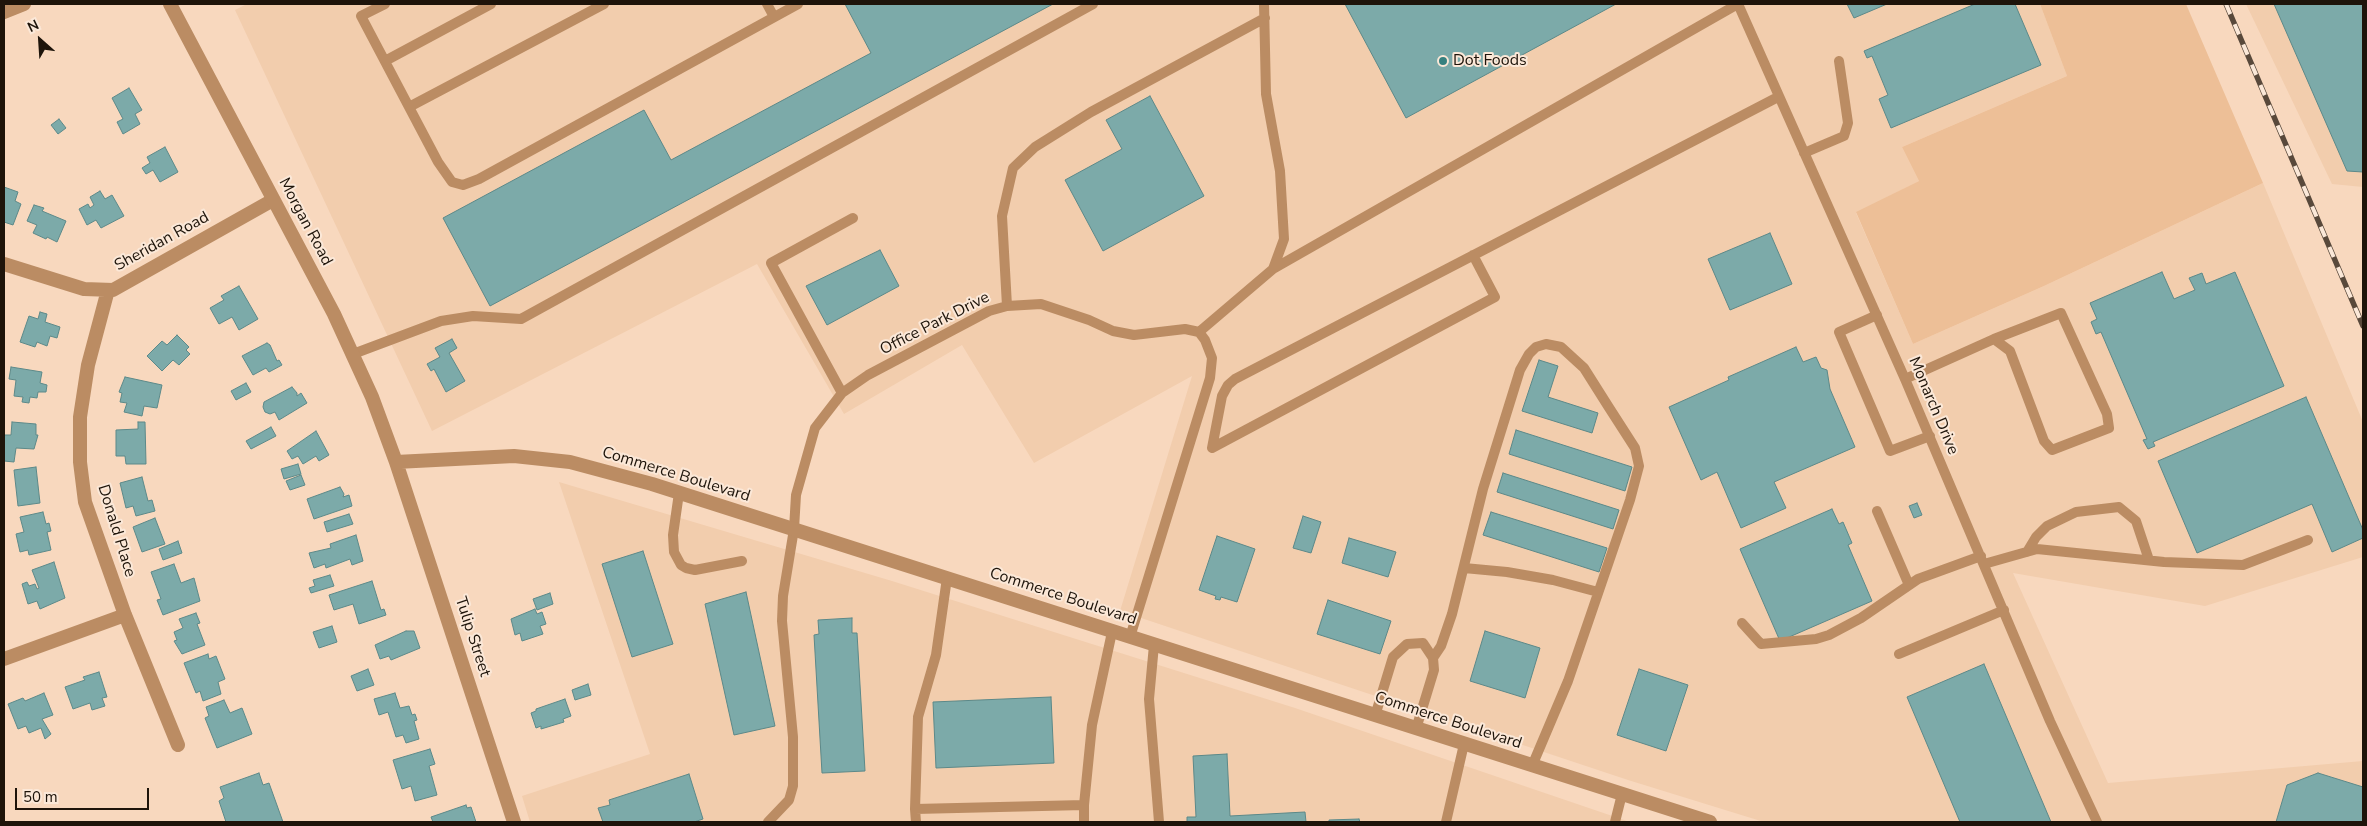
<!DOCTYPE html>
<style>
body{margin:0}
#map{position:relative;width:2367px;height:826px;overflow:hidden;background:#f8d8be;font-family:"Nunito Sans",sans-serif}
canvas{display:block}
.frame{position:absolute;inset:0;border:5px solid #1e140a;pointer-events:none}
.north{position:absolute;left:15px;top:15px;width:50px;height:50px;-webkit-text-stroke:4px #fbe8d8;paint-order:stroke;rotate:334deg;font-size:14px;font-weight:700;line-height:20px;text-align:center;color:#1e140a}
.north::after{content:'';display:block;margin:auto;width:18px;height:22px;background:#1e140a;clip-path:polygon(50% 0,100% 100%,50% 72%,0 100%)}
.scale{position:absolute;left:15px;top:788px;width:134px;height:22px;box-sizing:border-box;border:2px solid #1e140a;border-top:0;padding-left:6px;font-size:15px;line-height:18px;white-space:nowrap;color:#1e140a;-webkit-text-stroke:4px #fbe8d8;paint-order:stroke}
</style>
<div id="map">
<canvas width="2367" height="826"></canvas>
<div class="frame"></div>
<div class="north">N</div>
<div class="scale">50 m</div>
</div>
<script>
const g = document.querySelector('canvas').getContext('2d');
g.lineJoin = 'round';
function paint(path, color) { g.fillStyle = color; g.fill(path, 'evenodd'); }
const poly = rows => new Path2D(rows.map(r => 'M' + r).join(''));
function stroke(path, color, width, dash) { g.strokeStyle = color; g.lineWidth = width; g.lineCap = dash ? 'butt' : 'round'; g.setLineDash(dash || []); g.stroke(path); }
function write(font, color, halo, rows, align = 'center') {
  g.font = font + ' "Nunito Sans",sans-serif'; g.lineWidth = 4; g.setLineDash([]); g.textBaseline = 'middle'; g.strokeStyle = halo; g.fillStyle = color; for (const [text, x, y, turn = 0] of rows) {
    g.save(); g.translate(x, y); g.rotate((+turn || 0) * Math.PI / 180); g.textAlign = isNaN(turn) ? turn : align; if (halo) g.strokeText(text, 0, 0); g.fillText(text, 0, 0); g.restore();
  }
}
paint(poly([
 [247,4,2040,4,2067,76,1902,147,1919,181,1856,213,1913,344,2044,286,2263,183,2363,422,2363,557,2205,606,2013,573,2108,783,2363,761,2363,822,1764,822,1628,780,1120,611,1192,376,1034,463,962,345,844,414,757,264,432,431,235,10],
 [2246,4,2363,4,2363,187,2332,184],
 [559,482,892,581,1295,708,1630,822,530,822,522,796,650,754]
]), '#f2cdad');
paint(poly([
 [2040,4,2186,4,2263,183,2044,286,1913,344,1856,212,1919,181,1902,147,2067,76]
]), '#edbf97');
const building = poly([
 [845,4,1053,4,490,306,443,218,644,110,671,160,871,53,845,4],
 [1345,4,1616,4,1406,118,1345,4],
 [1847,4,1887,4,1854,18,1847,4],
 [1975,4,2015,4,2041,65,1891,128,1879,99,1888,95,1872,56,1867,58,1864,51,1975,4],
 [2274,4,2363,4,2363,172,2347,171,2274,4],
 [129,88,142,110,135,114,140,124,123,134,117,122,123,119,112,98,129,88],
 [1150,96,1204,196,1103,251,1065,180,1122,149,1106,120,1150,96],
 [59,119,66,128,58,134,51,125,59,119],
 [165,147,178,172,160,182,153,170,146,174,142,168,150,163,147,157,165,147],
 [4,187,18,192,15,201,21,204,13,225,4,222,4,187],
 [100,191,105,199,112,195,124,216,101,228,96,220,87,225,79,209,88,204,90,208,94,205,90,197,100,191],
 [34,205,44,208,42,211,66,221,57,242,47,237,46,239,33,233,37,225,27,221,34,205],
 [1770,233,1792,284,1730,310,1708,259,1770,233],
 [880,250,899,286,827,325,806,286,880,250],
 [2162,272,2174,299,2195,290,2189,278,2202,273,2206,284,2235,272,2284,386,2153,442,2155,446,2148,449,2143,440,2147,439,2101,332,2096,334,2091,322,2097,319,2090,303,2162,272],
 [239,286,258,319,239,330,232,317,219,324,210,308,224,300,221,296,239,286],
 [40,312,47,314,45,322,60,327,57,338,50,336,47,346,37,342,35,347,20,342,29,316,38,319,40,312],
 [177,335,189,347,186,350,190,354,179,365,173,360,162,371,147,356,162,341,167,345,177,335],
 [452,339,457,348,449,353,465,381,446,392,434,369,431,371,427,364,440,357,435,348,452,339],
 [267,343,270,345,277,361,279,360,282,365,269,372,266,368,253,375,242,356,267,343],
 [1796,347,1803,362,1816,357,1821,368,1827,370,1830,389,1855,447,1774,482,1786,508,1741,528,1717,472,1701,480,1669,407,1729,380,1728,377,1796,347],
 [1539,360,1558,366,1548,397,1598,413,1592,433,1522,411,1539,360],
 [11,367,42,372,40,383,47,385,46,392,38,392,37,398,30,397,29,403,22,402,23,397,14,396,16,380,9,379,11,367],
 [125,377,162,385,157,408,144,406,142,416,124,412,127,403,120,402,122,393,119,392,125,377],
 [246,383,251,392,236,400,231,391,246,383],
 [292,387,297,393,297,396,301,393,307,403,279,420,275,412,270,414,265,412,263,407,264,402,292,387],
 [2306,397,2363,530,2363,538,2332,552,2312,504,2197,553,2158,461,2306,397],
 [12,422,36,424,36,435,38,435,34,449,16,448,14,462,4,461,4,435,11,435,12,422],
 [138,422,145,422,146,464,126,464,125,456,116,456,116,430,138,429,138,422],
 [271,427,276,436,251,449,246,441,271,427],
 [1516,430,1632,467,1625,491,1509,454,1516,430],
 [316,431,329,455,319,461,316,456,303,464,298,456,292,459,287,451,316,431],
 [298,464,301,474,284,479,281,469,298,464],
 [36,467,40,503,18,506,14,470,36,467],
 [1503,473,1619,510,1613,529,1497,492,1503,473],
 [301,475,305,485,290,490,286,481,301,475],
 [142,477,148,501,152,500,155,511,136,516,133,506,126,508,120,483,142,477],
 [340,487,344,494,343,497,349,495,352,506,314,519,307,499,340,487],
 [1917,503,1922,515,1914,518,1909,506,1917,503],
 [1832,509,1839,524,1843,522,1852,543,1848,545,1872,601,1780,641,1740,549,1832,509],
 [43,512,46,524,49,523,51,531,47,532,51,550,29,555,28,550,20,552,16,534,24,532,20,517,43,512],
 [1491,512,1607,548,1599,572,1483,535,1491,512],
 [349,514,353,524,327,532,324,522,349,514],
 [1303,516,1321,522,1311,553,1293,548,1303,516],
 [155,518,165,544,142,552,133,527,155,518],
 [356,535,363,561,352,565,350,559,326,568,325,564,314,568,309,553,331,548,330,544,356,535],
 [1217,536,1255,549,1237,602,1221,597,1220,600,1215,599,1216,596,1199,590,1217,536],
 [1349,538,1396,552,1388,577,1342,563,1349,538],
 [178,541,182,553,163,560,159,549,178,541],
 [643,551,673,644,632,657,602,564,643,551],
 [54,562,65,598,40,609,37,601,28,604,22,584,27,582,29,586,35,584,37,589,39,588,32,570,54,562],
 [174,564,181,583,194,578,200,601,163,615,157,600,161,599,151,572,174,564],
 [330,575,334,586,311,593,309,588,315,586,313,580,330,575],
 [372,581,381,610,384,609,386,615,359,624,353,604,334,610,329,595,372,581],
 [746,592,775,726,734,735,705,604,746,592],
 [550,593,553,604,537,610,533,599,550,593],
 [1328,600,1391,621,1380,654,1317,634,1328,600],
 [535,609,537,614,542,612,546,624,540,626,543,634,522,641,520,633,515,635,511,619,535,609],
 [196,613,200,623,197,624,205,645,182,654,174,641,177,640,174,632,183,628,179,619,196,613],
 [852,618,852,633,857,633,865,771,822,773,814,635,819,634,818,620,852,618],
 [332,626,337,642,319,648,313,632,332,626],
 [406,631,414,631,420,648,391,660,389,656,380,659,375,645,406,631],
 [1485,631,1540,648,1525,698,1470,681,1485,631],
 [208,654,209,659,216,656,225,679,218,682,221,694,203,701,200,691,196,693,184,663,208,654],
 [1984,664,2051,822,1960,822,1907,697,1984,664],
 [368,669,374,685,357,691,351,676,368,669],
 [1639,669,1688,685,1666,751,1617,735,1639,669],
 [99,672,107,697,102,698,105,706,92,710,90,703,73,709,65,687,85,680,83,677,99,672],
 [588,684,591,695,575,700,572,690,588,684],
 [44,693,53,715,42,719,51,734,45,739,41,728,29,733,26,726,18,729,8,704,23,698,25,701,44,693],
 [395,693,400,708,409,706,412,715,415,714,417,720,414,721,419,739,406,743,403,735,396,737,388,712,379,715,374,699,395,693],
 [1051,697,1054,763,936,768,933,702,1051,697],
 [565,699,571,716,563,719,564,722,541,729,541,726,536,728,531,713,536,711,536,709,565,699],
 [224,700,230,713,242,708,252,734,217,748,205,718,209,716,206,707,224,700],
 [430,749,435,764,429,766,437,795,415,801,411,786,402,789,393,760,430,749],
 [1227,754,1230,816,1305,812,1306,822,1187,822,1187,817,1196,817,1193,756,1227,754],
 [259,773,263,785,269,783,283,822,226,822,219,801,224,798,220,787,259,773],
 [2318,773,2363,787,2363,822,2276,822,2287,785,2318,773],
 [689,774,703,819,694,822,603,822,598,808,610,805,609,800,689,774],
 [466,805,467,808,471,807,476,822,433,822,431,817,466,805],
 [1359,819,1360,822,1329,822,1329,820,1359,819]
]);
paint(building, '#7caaa9');
stroke(building, '#5c8989', 1);
stroke(poly([
 [385,4,361,16,438,162,452,182,463,185,479,179,798,4],
 [767,4,774,17],
 [385,61,491,4],
 [409,107,604,4],
 [1804,153,1844,136,1848,123,1839,61],
 [1473,255,1495,297,1212,448,1222,396,1228,385,1235,379,1778,97],
 [1273,269,1738,4,1905,379,2050,721,2097,822],
 [1007,306,1002,216,1013,168,1035,147,1091,112,1265,18],
 [1877,315,1839,332,1890,451,1930,436],
 [1199,332,1273,269,1284,239,1280,171,1266,94,1264,4],
 [353,354,441,321,473,316,521,319,1093,4],
 [1905,379,1994,339,2010,351,2044,441,2052,450,2109,428,2107,414,2061,313,1994,339],
 [842,393,771,263,853,218],
 [679,493,673,535,674,552,681,565,686,568,695,570,742,561],
 [1877,511,1909,585],
 [2027,552,2036,537,2047,526,2076,512,2119,507,2136,521,2149,560],
 [1984,564,2037,549,2164,562,2243,565,2308,540],
 [1464,568,1507,572,1553,580,1598,592],
 [947,578,936,655,918,717,915,809,1084,805,1092,725,1112,632],
 [1742,623,1761,644,1816,639,1829,635,1861,618,1918,579,1981,556],
 [1154,645,1149,699,1159,822],
 [1899,654,2004,610],
 [1433,658,1441,646,1452,614,1483,489,1520,370,1529,354,1536,347,1546,344,1561,347,1584,368,1608,406,1635,448,1639,466,1630,500,1568,681,1532,766],
 [1375,716,1393,657,1407,644,1423,643,1433,658,1434,670,1416,729],
 [1084,805,1084,822],
 [915,809,916,822],
 [768,822,789,800,793,786,793,737,782,621,783,596,794,529,796,495,815,428,842,393,868,375,989,311,1007,306,1041,304,1089,320,1113,331,1134,335,1185,329,1199,332,1205,340,1212,358,1210,378,1130,637],
 [1446,822,1464,744],
 [1615,822,1622,794]
]), '#bb8c63', 10);
stroke(poly([
 [4,264,84,289,113,290,273,200],
 [108,290,88,365,80,417,80,462,85,502,125,615,178,745],
 [4,659,125,615]
]), '#bb8c63', 14);
stroke(poly([
 [170,4,334,314,372,397,396,462,514,822],
 [4,12,24,4],
 [396,462,514,456,570,462,652,484,1710,822]
]), '#bb8c63', 14);
const rail = poly([
 [2226,4,2363,326]
]);
stroke(rail, '#59493b', 5.5);
stroke(rail, '#fbe8d8', 4, [11]);
for (const [x, y, r, color] of [
 [1443,61,5,"#37807f"]
]) { const dot = new Path2D(); dot.arc(x, y, r, 0, 2 * Math.PI); g.fillStyle = color; g.fill(dot); stroke(dot, '#fbe8d8', 2); }
write('16px', '#1e140a', '#fbe8d8', [
 ["Dot Foods",1453,61]
], 'left');
write('16px', '#1e140a', '#fbe8d8', [
 ["Morgan Road",305,222,62],
 ["Sheridan Road",162,242,-29],
 ["Office Park Drive",935,324,-27],
 ["Monarch Drive",1933,406,67],
 ["Commerce Boulevard",676,475,17],
 ["Donald Place",116,531,73],
 ["Commerce Boulevard",1063,597,18],
 ["Tulip Street",472,637,72],
 ["Commerce Boulevard",1448,721,18]
]);
</script>
